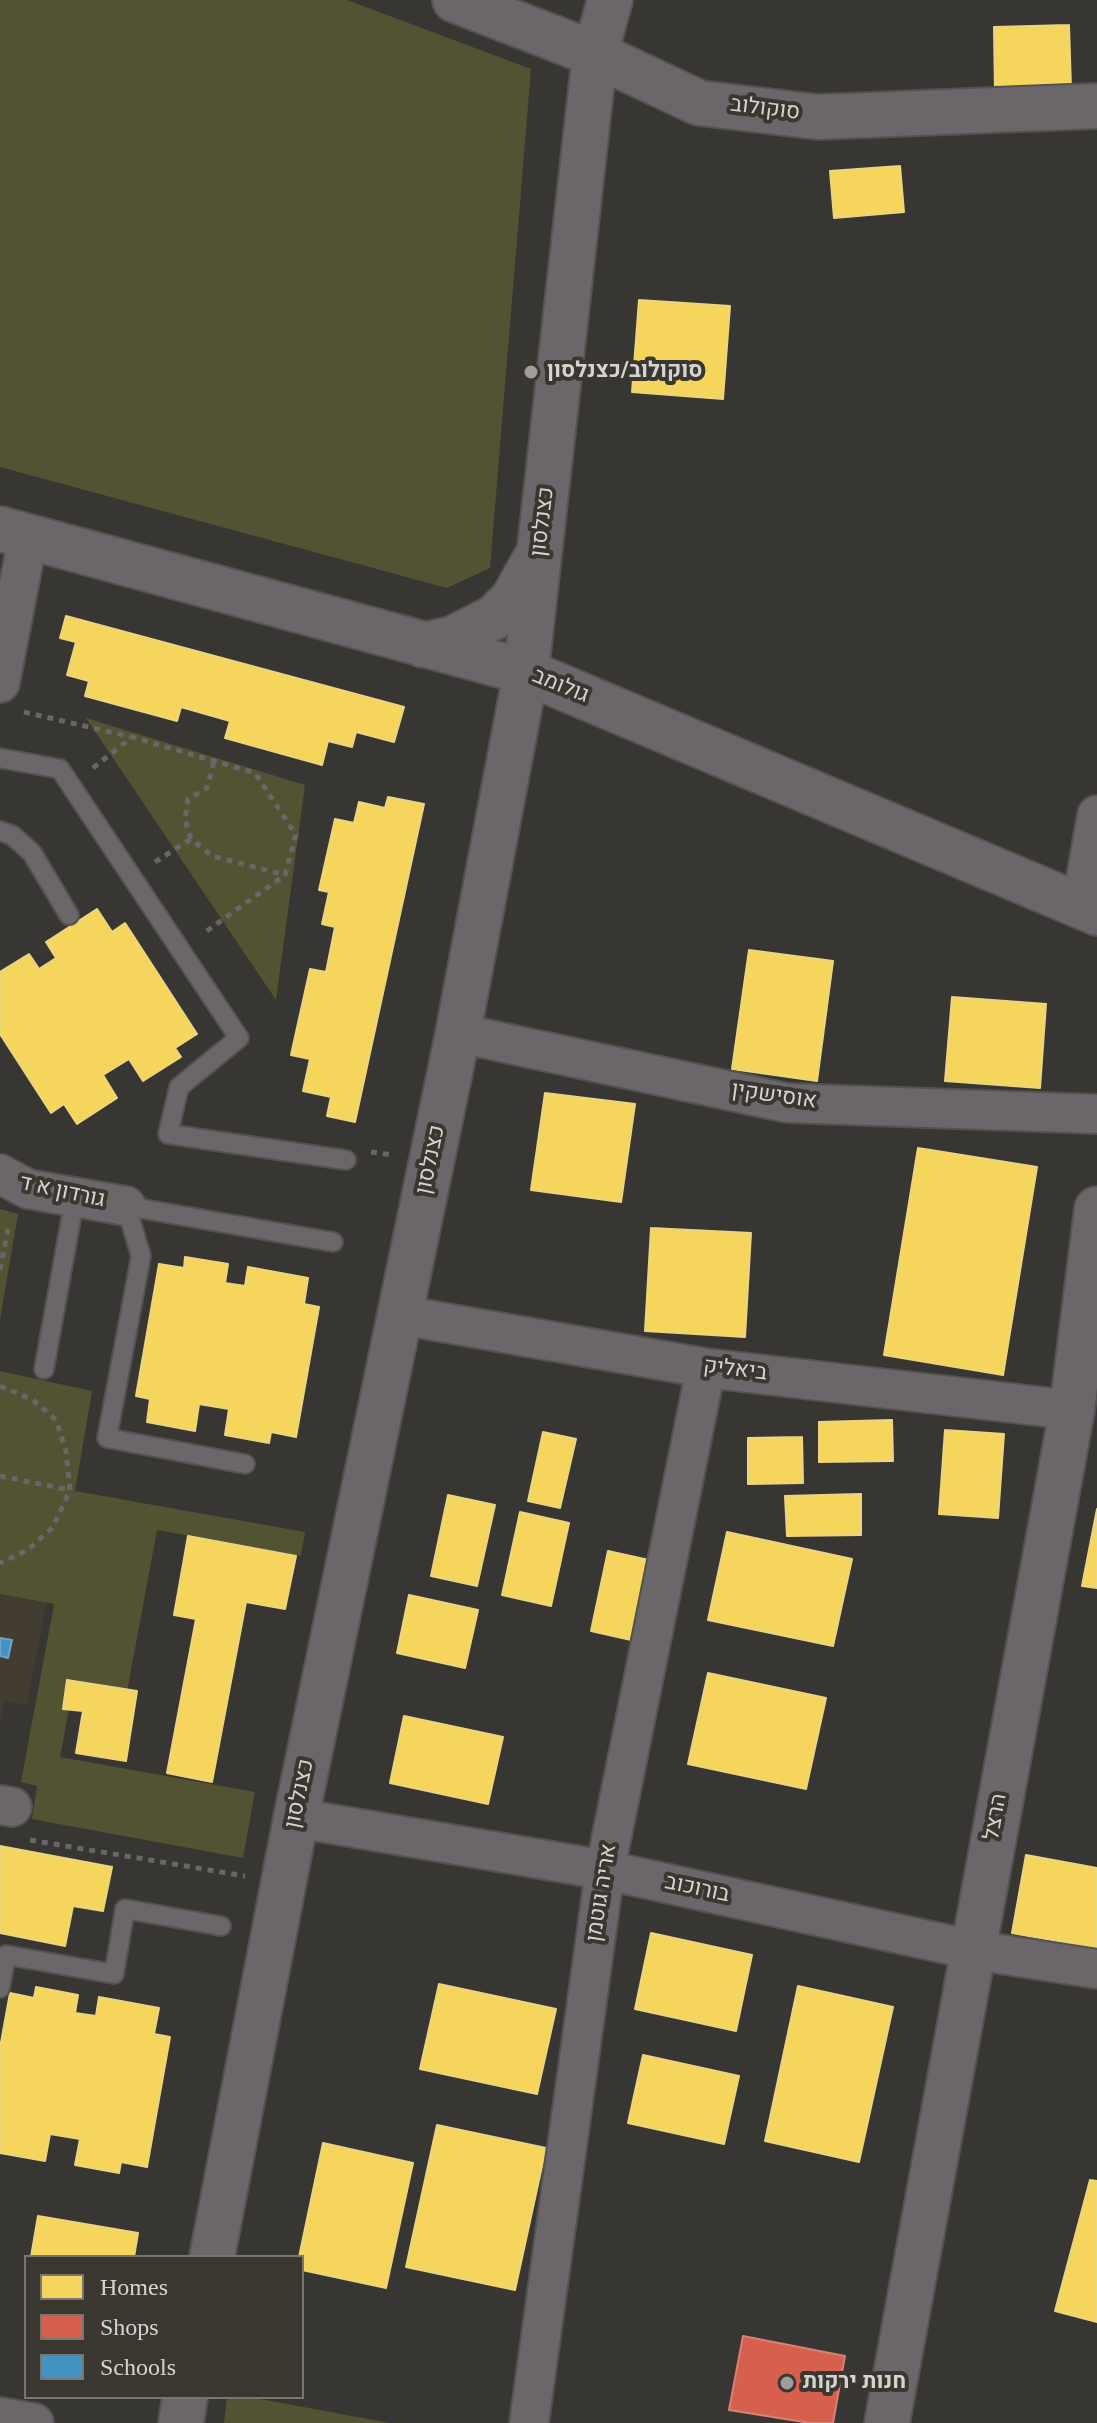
<!DOCTYPE html>
<meta charset="utf-8">
<style>
body{margin:0}
#map{position:relative;width:1097px;height:2423px;overflow:hidden;background:#383633;font-family:Georgia,serif}
canvas{display:block}
.legend{position:absolute;left:24px;top:2255px;width:280px;height:144px;box-sizing:border-box;background:#3a3731;border:2px solid #787671;margin:0;padding:10px 14px;list-style:none;font-size:24px;color:#d6d4d1}
.legend li{display:flex;align-items:center;gap:16px;height:40px}
.legend b{width:40px;border:2px solid #787671}
</style>
<div id="map">
<canvas width="1097" height="2423"></canvas>
<ul class="legend">
<li><b style="height:22px;background:#f6d55c"></b>Homes</li>
<li><b style="height:22px;background:#d6604d"></b>Shops</li>
<li><b style="height:22px;background:#4393c3"></b>Schools</li>
</ul>
</div>
<script>
const g = document.querySelector('canvas').getContext('2d');
g.lineJoin = 'round';
function paint(path, color) { g.fillStyle = color; g.fill(path, 'evenodd'); }
const poly = rows => new Path2D(rows.map(r => 'M' + r).join(''));
function stroke(path, color, width, dash) { g.strokeStyle = color; g.lineWidth = width; g.lineCap = dash ? 'butt' : 'round'; g.setLineDash(dash || []); g.stroke(path); }
function write(font, color, halo, rows, align = 'center') {
  g.font = font + ' Georgia,Heebo,serif'; g.lineWidth = 8; g.setLineDash([]); g.textBaseline = 'middle'; g.strokeStyle = halo; g.fillStyle = color; for (const [text, x, y, turn = 0] of rows) {
    g.save(); g.translate(x, y); g.rotate((+turn || 0) * Math.PI / 180); g.textAlign = isNaN(turn) ? turn : align; if (halo) g.strokeText(text, 0, 0); g.fillText(text, 0, 0); g.restore();
  }
}
paint(poly([
 [0,1594,46,1603,27,1705,4,1701,0,1722]
]), '#423c32');
paint(poly([
 [0,0,347,0,531,69,490,568,447,588,0,467],
 [86,718,305,785,276,1000],
 [0,1209,18,1214,0,1320],
 [0,1371,92,1391,75,1491,305,1532,301,1556,157,1530,127,1692,74,1682,60,1757,255,1792,243,1858,32,1819,37,1786,21,1782,54,1604,0,1594],
 [227,2397,249,2397,390,2423,224,2423]
]), '#515332');
const homes = poly([
 [1069,25,1071,89,995,92,994,27,1069,25],
 [900,166,904,212,834,218,830,171,900,166],
 [639,300,730,306,723,399,632,392,639,300],
 [66,616,404,707,394,742,356,732,352,747,328,741,322,765,225,738,230,721,181,707,177,721,85,696,89,681,67,675,76,642,60,638,66,616],
 [388,797,424,804,355,1122,327,1116,331,1097,303,1091,310,1059,291,1055,310,969,326,972,335,927,322,924,329,892,319,890,335,819,354,823,359,802,385,808,388,797],
 [97,909,112,932,125,923,197,1034,175,1048,181,1057,143,1081,129,1059,103,1075,117,1098,77,1124,64,1104,51,1113,0,1034,0,972,29,954,39,969,56,958,46,942,97,909],
 [749,950,833,961,817,1081,732,1069,749,950],
 [952,997,1046,1004,1040,1088,945,1081,952,997],
 [545,1093,635,1104,621,1202,531,1190,545,1093],
 [918,1148,1037,1167,1003,1375,884,1355,918,1148],
 [651,1228,751,1233,745,1337,645,1331,651,1228],
 [185,1257,228,1264,225,1283,245,1286,248,1267,308,1278,304,1304,319,1307,296,1437,271,1432,269,1443,225,1435,229,1409,199,1404,195,1431,147,1422,150,1399,136,1396,159,1264,184,1268,185,1257],
 [892,1420,893,1461,819,1462,819,1422,892,1420],
 [945,1430,1004,1434,998,1518,939,1514,945,1430],
 [543,1432,576,1439,560,1508,528,1501,543,1432],
 [802,1437,803,1483,748,1484,748,1438,802,1437],
 [861,1494,861,1535,787,1536,785,1496,861,1494],
 [448,1495,495,1505,477,1586,431,1576,448,1495],
 [1097,1509,1097,1588,1082,1586,1097,1509],
 [520,1512,569,1523,551,1606,502,1595,520,1512],
 [727,1532,852,1559,833,1646,708,1620,727,1532],
 [188,1536,296,1556,285,1609,246,1602,212,1782,167,1773,196,1619,174,1615,188,1536],
 [608,1551,658,1562,640,1642,591,1631,608,1551],
 [409,1595,478,1610,465,1668,397,1653,409,1595],
 [708,1673,826,1698,806,1789,688,1764,708,1673],
 [67,1680,137,1691,126,1761,76,1753,83,1711,63,1709,67,1680],
 [404,1716,503,1737,488,1804,390,1783,404,1716],
 [0,1846,112,1867,103,1911,73,1906,65,1946,0,1933,0,1846],
 [1026,1855,1097,1868,1097,1948,1012,1933,1026,1855],
 [651,1933,752,1955,736,2031,635,2009,651,1933],
 [439,1984,556,2009,537,2094,420,2069,439,1984],
 [798,1986,893,2007,859,2162,765,2141,798,1986],
 [36,1987,78,1995,75,2013,96,2016,99,1997,159,2008,154,2034,170,2037,147,2167,121,2162,119,2173,75,2165,80,2139,50,2134,45,2161,0,2153,0,2048,10,1993,34,1998,36,1987],
 [643,2055,739,2076,724,2144,628,2123,643,2055],
 [437,2125,546,2148,515,2290,406,2267,437,2125],
 [323,2143,413,2163,386,2288,302,2270,302,2257,299,2257,323,2143],
 [1090,2180,1097,2181,1097,2322,1055,2311,1090,2180],
 [38,2216,138,2233,134,2257,31,2257,38,2216]
]);
paint(homes, '#f6d55c');
stroke(homes, '#ecd57f', 2);
const shops = poly([
 [743,2336,845,2356,833,2423,810,2423,729,2410,743,2336]
]);
paint(shops, '#d6604d');
stroke(shops, '#d68375', 2);
const schools = poly([
 [0,1638,12,1640,8,1658,0,1656,0,1638]
]);
paint(schools, '#4393c3');
stroke(schools, '#6fa6c7', 2);
const service = poly([
 [0,758,60,769,239,1038,179,1087,168,1134,346,1160],
 [0,831,12,835,32,853,69,915],
 [44,1369,75,1197],
 [245,1464,107,1438,141,1256,126,1206,333,1242],
 [0,1988,6,1955,114,1974,125,1909,221,1926]
]);
const minor = poly([
 [0,683,28,538],
 [1081,906,1097,815],
 [458,1033,787,1103,1097,1114],
 [0,1174,28,1189,126,1206],
 [400,1315,706,1368,1072,1410],
 [0,1805,12,1807],
 [296,1818,605,1870,973,1950,1097,1969],
 [0,2417,34,2423],
 [529,2423,605,1870,706,1368]
]);
const tertiary = poly([
 [455,0,595,54,699,103,818,117,1097,106],
 [0,529,526,672,1097,913],
 [423,645,452,639,495,617,513,599,534,561],
 [212,2257,296,1818,458,1033,526,672,595,54,610,0],
 [181,2423,185,2397],
 [887,2423,1072,1410,1097,1209]
]);
stroke(service, '#545250', 22);
stroke(minor, '#545250', 42);
stroke(tertiary, '#545250', 48);
stroke(poly([
 [24,712,132,737],
 [214,762,207,788,188,799,185,820,191,839,212,856,285,875],
 [93,768,132,737,255,773,296,835,285,875,204,933],
 [155,862,191,839],
 [371,1152,393,1155],
 [0,1270,9,1224],
 [0,1386,33,1400,56,1420,66,1451,70,1490,53,1527,28,1550,0,1563],
 [0,1476,70,1490],
 [30,1840,245,1876]
]), '#696668', 5, [6, 6]);
stroke(service, '#6b666a', 18);
stroke(minor, '#6b666a', 38);
stroke(tertiary, '#6b666a', 44);
for (const [x, y, r, color] of [
 [531,372,8,"#9f9d9a"],
 [787,2383,8,"#9f9d9a"]
]) { const dot = new Path2D(); dot.arc(x, y, r, 0, 2 * Math.PI); g.fillStyle = color; g.fill(dot); stroke(dot, '#3a3731', 3); }
write('22px', '#d6d4d1', '#3a3731', [
 ["סוקולוב",765,110,7],
 ["כצנלסון",544,522,-83],
 ["גולומב",560,687,22],
 ["אוסישקין",774,1097,8],
 ["כצנלסון",432,1160,-78],
 ["גורדון א ד",62,1193,12],
 ["ביאליק",735,1371,7],
 ["כצנלסון",301,1794,-78],
 ["הרצל",997,1817,-80],
 ["בורוכוב",697,1890,12],
 ["אריה גוטמן",603,1893,-81]
]);
write('bold 22px', '#d6d4d1', '#3a3731', [
 ["סוקולוב/כצנלסון",547,372],
 ["חנות ירקות",803,2383]
], 'left');
</script>
